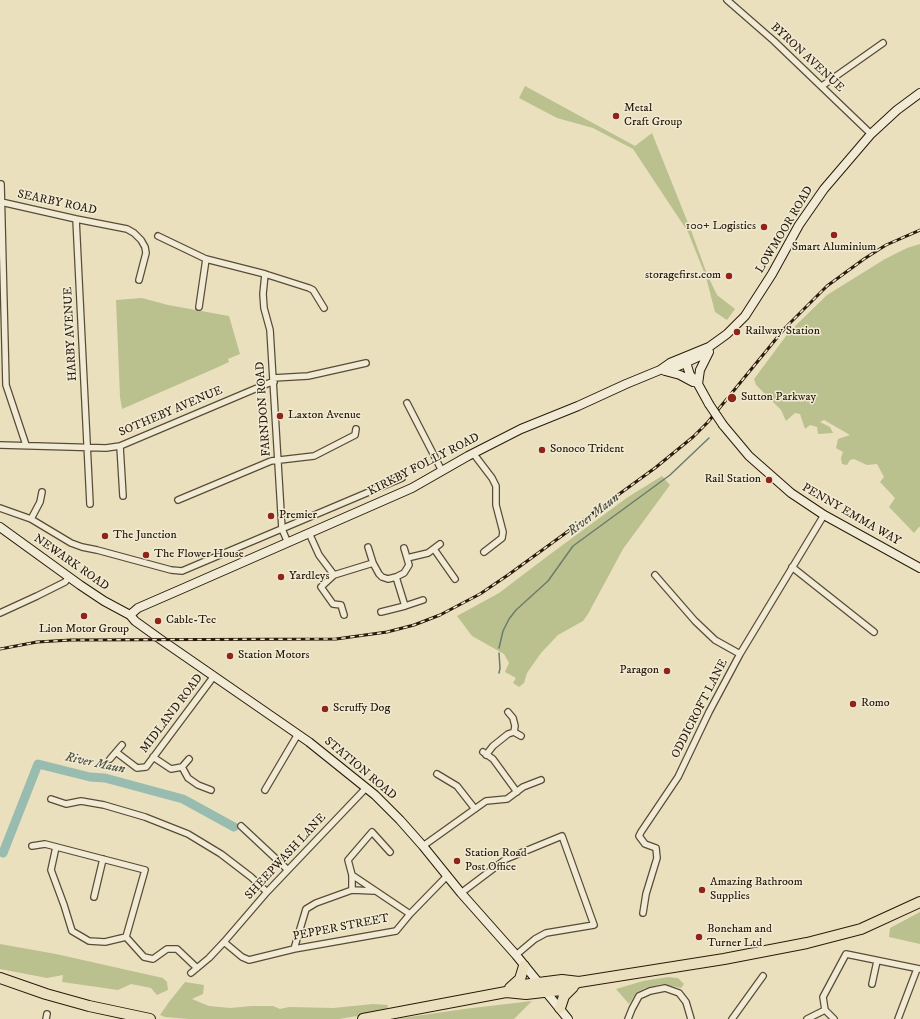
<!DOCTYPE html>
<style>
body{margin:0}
canvas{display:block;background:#eae0be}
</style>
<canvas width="920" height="1019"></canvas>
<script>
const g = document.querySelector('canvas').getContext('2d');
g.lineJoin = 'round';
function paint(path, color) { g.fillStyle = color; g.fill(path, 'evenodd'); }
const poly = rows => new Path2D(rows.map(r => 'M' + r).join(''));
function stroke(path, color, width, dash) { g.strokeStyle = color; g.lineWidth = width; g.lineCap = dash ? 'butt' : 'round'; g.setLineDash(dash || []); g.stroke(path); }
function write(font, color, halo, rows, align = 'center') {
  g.font = font + ' "IM FELL DW Pica",serif'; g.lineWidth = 3; g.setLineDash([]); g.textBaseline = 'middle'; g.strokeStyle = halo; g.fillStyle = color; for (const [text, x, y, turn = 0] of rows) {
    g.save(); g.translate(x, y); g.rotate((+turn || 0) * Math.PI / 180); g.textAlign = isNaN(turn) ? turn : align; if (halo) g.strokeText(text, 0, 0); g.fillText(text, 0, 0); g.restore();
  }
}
paint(poly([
 [525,86,635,146,652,133,692,233,707,274,717,295,735,309,727,320,715,312,706,277,688,232,633,149,593,128,557,118,519,98],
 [920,244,920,527,919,527,914,533,889,507,895,498,880,482,884,477,877,464,867,465,854,459,850,460,847,465,842,464,841,458,843,452,836,448,838,439,850,435,824,420,820,422,830,427,833,433,818,434,817,427,810,425,805,429,800,414,795,413,786,421,781,410,756,385,754,379,789,332,827,295,885,259,907,248],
 [142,298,168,305,229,316,240,354,228,359,229,362,216,368,122,409,120,397,116,300],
 [662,476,670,485,623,549,588,614,583,621,558,635,541,653,527,673,524,683,519,687,513,683,516,678,505,672,509,663,504,654,472,636,457,616,499,593,549,555,628,497],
 [920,912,920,944,889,937,890,928],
 [0,944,56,954,163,978,167,982,168,990,157,995,151,988,131,984,118,990,62,982,63,975,47,978,0,969],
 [668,977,678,978,684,984,681,988,662,984,645,988,636,993,629,1004,616,989,643,981],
 [185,982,204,985,203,994,192,999,209,1006,230,1008,252,1006,273,1006,280,1009,289,1007,333,1008,373,1004,388,1005,387,1011,339,1019,189,1019,165,1017,160,1015,169,1002],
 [532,1001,514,1019,395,1019,464,1009]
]), '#bac18f');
stroke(poly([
 [499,648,503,631,509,619,516,610,548,581,573,546,670,475,709,438],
 [499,673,500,668,499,653]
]), '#6c7c6d', 1.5);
stroke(poly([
 [3,853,38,764,90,777,105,778,183,799,234,827]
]), '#98bdb0', 9);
const street = poly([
 [727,0,774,41,871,134],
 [822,86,883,43],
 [1,184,6,385,26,445],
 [1,202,76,219,127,229,134,233,141,240,145,247,146,253,139,280],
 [76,219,90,504],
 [158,236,206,259,265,274,309,288,313,290,324,308],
 [265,274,263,294,264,308,270,330,282,529,288,543],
 [199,307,206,259],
 [273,378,308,376,366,363],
 [407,403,442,471],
 [0,445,106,448,120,446,269,383,274,382],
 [120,446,123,496],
 [473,453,492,478,496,486,496,505,503,532,502,538,484,552],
 [178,500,271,461,314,456,355,435,356,429],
 [0,508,31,519,71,543,82,547,97,550,171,570,182,571,402,478],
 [31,519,40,502,42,492],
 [309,533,319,555,334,575,321,587,333,604,341,605,344,615],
 [368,547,373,563],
 [404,548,407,558],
 [434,549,455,579],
 [792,567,874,632],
 [334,575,373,563,379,574,382,577,388,579,396,577,404,573,409,565,407,558,428,553,440,544],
 [655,575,695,621,715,640,740,654],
 [405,606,423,600],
 [381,612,405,606,396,577],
 [0,613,37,596,65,582,69,577],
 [514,732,521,736],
 [116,752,137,768,146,767,214,676],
 [483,752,493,759,517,792],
 [486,755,493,746,508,734,514,732,515,726,513,718,508,712],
 [153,757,171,769,182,767,189,759],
 [110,759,122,745],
 [182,767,188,778,198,785,211,790],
 [437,774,457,786,475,809],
 [265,790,298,734],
 [51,799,66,804,81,801,104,805,145,817,188,834,221,854,251,877,267,892],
 [241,826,288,870],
 [32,846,45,844,145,870,126,937],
 [423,846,486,801,507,799,523,787,541,780],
 [56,847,51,870,64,905,72,931,89,941,105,942,126,937,144,957,153,959,167,949,177,949,197,968],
 [352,875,410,914],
 [352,890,374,891],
 [461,893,506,859,562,836,594,925,546,933,535,939,516,955],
 [94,897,103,859],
 [643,913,646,894,657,858,656,848,645,844,639,836,641,832,678,777,709,712,740,654,824,515],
 [224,942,242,957,249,960,294,949,396,931,410,914,447,876],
 [294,949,306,909,316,903,352,890,352,875,348,860,372,832,390,852],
 [191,973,209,958,224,942,267,892,366,788],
 [872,984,877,961],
 [46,1019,47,1014],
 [628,1019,632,1009,639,996,650,991,665,988,679,993,686,1002,691,1019],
 [732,1019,763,976],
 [807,1019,825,1010],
 [834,1019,825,1010,823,997,846,954,920,969],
 [898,1019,917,969]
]);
const secondary = poly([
 [685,359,690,375,698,384,709,404],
 [662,369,674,368,702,355,709,347,727,334,745,316,772,274,799,225,824,189,871,134,897,110,920,93],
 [665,371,680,375,693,382],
 [698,384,700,370,709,352],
 [723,425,749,456,791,493,824,515,920,568],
 [0,527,80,585,104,601,130,615,135,621,160,639,309,742,375,795,400,820,423,846,461,893,516,955,568,1019],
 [130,615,138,608,184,588,412,488,468,456,521,429,578,406,626,384,660,370,670,363,709,347]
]);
const highway = poly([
 [0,978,46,994,89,1006,150,1019],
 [510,988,520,979,524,966],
 [506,992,526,994,561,990,579,982,724,959,807,943,861,929,920,902],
 [560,1008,564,996,573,987],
 [363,1019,506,992,523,985,562,980,579,982]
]);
stroke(street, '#594c36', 8);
stroke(secondary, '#291a09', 10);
stroke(highway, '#291a09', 12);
stroke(street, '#f1ebd5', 5.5);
stroke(secondary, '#f1ebd5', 8);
stroke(highway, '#eae0be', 10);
const rail = poly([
 [0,649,37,642,71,640,336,639,387,632,414,625,440,615,480,594,508,575,655,468,693,437,708,422,785,328,827,286,864,259,886,245,920,230]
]);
stroke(rail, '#291a09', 3);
stroke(rail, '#f1ebd5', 1.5, [4.5]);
const secondaryBridge = poly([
 [709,404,723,425]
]);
stroke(secondaryBridge, '#291a09', 10, []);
stroke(secondaryBridge, '#f1ebd5', 8);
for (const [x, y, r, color] of [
 [616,116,4,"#8f2418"],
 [764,227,4,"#8f2418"],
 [834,235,4,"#8f2418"],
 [729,276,4,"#8f2418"],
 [737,332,4,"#8f2418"],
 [732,398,5,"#8f2418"],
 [280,416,4,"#8f2418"],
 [542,450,4,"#8f2418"],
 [769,480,4,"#8f2418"],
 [271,516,4,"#8f2418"],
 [105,536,4,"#8f2418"],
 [146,555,4,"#8f2418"],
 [281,577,4,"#8f2418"],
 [84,616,4,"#8f2418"],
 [158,621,4,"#8f2418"],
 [230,656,4,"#8f2418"],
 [667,671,4,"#8f2418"],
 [853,704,4,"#8f2418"],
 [325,709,4,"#8f2418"],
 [457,861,4,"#8f2418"],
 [702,890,4,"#8f2418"],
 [699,937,4,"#8f2418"]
]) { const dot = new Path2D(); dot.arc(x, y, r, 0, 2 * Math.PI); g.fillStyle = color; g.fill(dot); stroke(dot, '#f1ebd5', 1.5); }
write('12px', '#291a09', '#f1ebd5', [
 ["BYRON AVENUE",807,58,43],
 ["SEARBY ROAD",57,203,12],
 ["LOWMOOR ROAD",785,230,-59],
 ["HARBY AVENUE",71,334,-93],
 ["FARNDON ROAD",264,409,-94],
 ["SOTHEBY AVENUE",171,412,-23],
 ["KIRKBY FOLLY ROAD",424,465,-27],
 ["PENNY EMMA WAY",851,515,30],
 ["NEWARK ROAD",71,563,35],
 ["ODDICROFT LANE",700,709,-63],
 ["MIDLAND ROAD",172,714,-53],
 ["STATION ROAD",360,769,40],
 ["SHEEPWASH LANE",286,857,-47],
 ["PEPPER STREET",341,928,-11]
]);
write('12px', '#291a09', '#f1ebd5', [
 ["Metal",624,109],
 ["Craft Group",624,123],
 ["100+ Logistics",756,227,"right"],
 ["Smart Aluminium",834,248,"center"],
 ["storagefirst.com",721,276,"right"],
 ["Railway Station",745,332],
 ["Sutton Parkway",741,398],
 ["Laxton Avenue",288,416],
 ["Sonoco Trident",550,450],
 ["Rail Station",761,480,"right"],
 ["Premier",279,516],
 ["The Junction",113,536],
 ["The Flower House",154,555],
 ["Yardleys",289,577],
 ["Cable-Tec",166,621],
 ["Lion Motor Group",84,630,"center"],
 ["Station Motors",238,656],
 ["Paragon",659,671,"right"],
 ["Romo",861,704],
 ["Scruffy Dog",333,709],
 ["Station Road",465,854],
 ["Post Office",465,868],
 ["Amazing Bathroom",710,883],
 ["Supplies",710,897],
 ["Boneham and",707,930],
 ["Turner Ltd",707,944]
], 'left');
write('italic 13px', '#505343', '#f1ebd5', [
 ["River Maun",594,515,-37],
 ["River Maun",95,764,12]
]);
</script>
